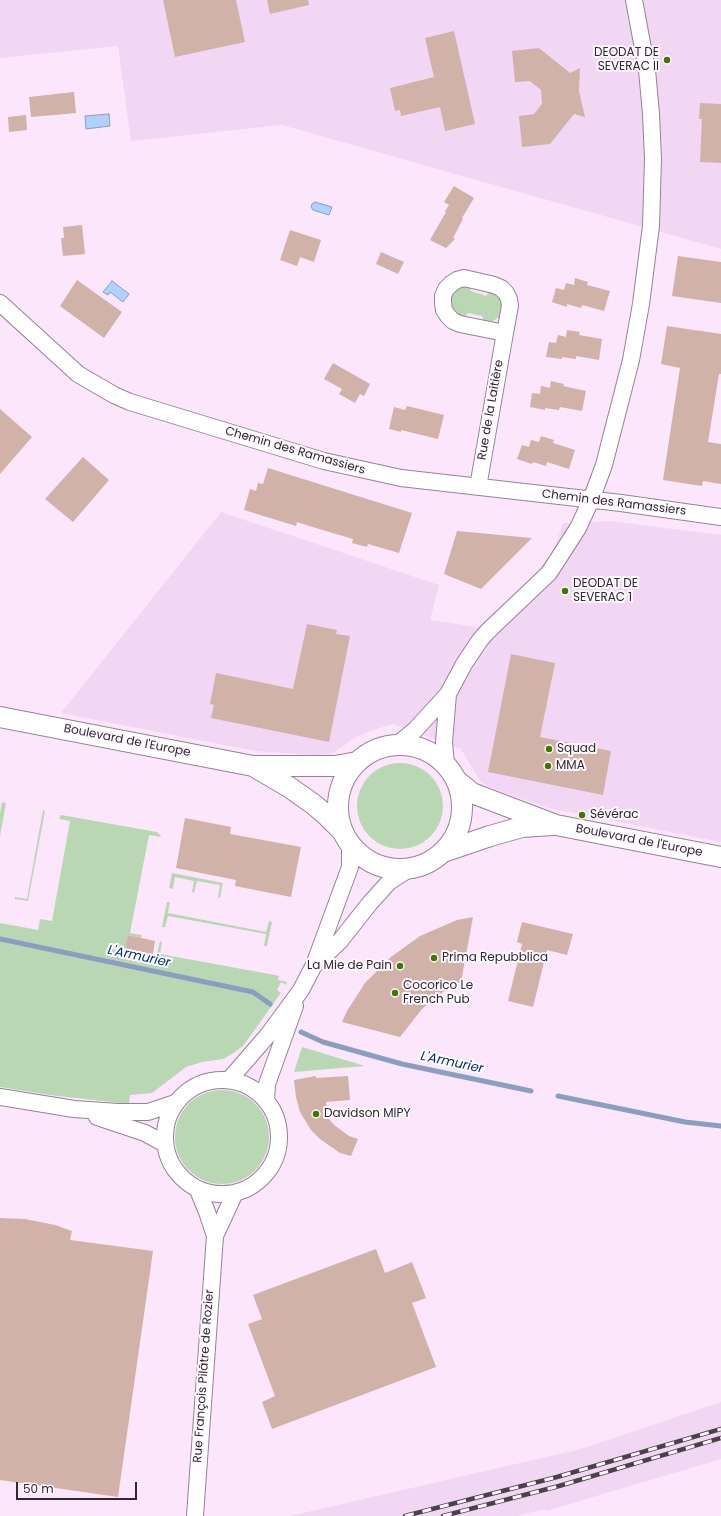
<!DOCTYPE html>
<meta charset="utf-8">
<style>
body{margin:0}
#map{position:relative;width:721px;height:1516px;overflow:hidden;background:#fbe6fc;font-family:Poppins,sans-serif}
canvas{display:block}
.scale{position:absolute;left:16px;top:1482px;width:121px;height:18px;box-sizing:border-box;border:2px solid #302831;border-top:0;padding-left:5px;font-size:12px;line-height:14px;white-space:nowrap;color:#302831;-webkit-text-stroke:3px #fef9fe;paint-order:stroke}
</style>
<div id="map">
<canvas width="721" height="1516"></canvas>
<div class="scale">50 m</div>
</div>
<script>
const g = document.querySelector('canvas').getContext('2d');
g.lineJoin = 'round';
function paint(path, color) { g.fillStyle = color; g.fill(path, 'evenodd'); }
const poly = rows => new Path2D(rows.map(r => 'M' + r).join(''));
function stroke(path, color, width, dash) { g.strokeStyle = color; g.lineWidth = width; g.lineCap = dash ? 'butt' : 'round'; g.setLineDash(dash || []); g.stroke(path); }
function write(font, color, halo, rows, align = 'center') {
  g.font = font + ' Poppins,sans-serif'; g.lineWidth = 4; g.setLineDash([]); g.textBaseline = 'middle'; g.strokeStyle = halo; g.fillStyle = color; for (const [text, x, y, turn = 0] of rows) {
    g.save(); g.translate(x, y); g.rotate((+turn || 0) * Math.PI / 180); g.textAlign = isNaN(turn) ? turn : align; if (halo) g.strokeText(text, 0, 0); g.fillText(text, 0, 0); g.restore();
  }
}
paint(poly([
 [0,0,721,0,721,249,282,125,131,141,118,46,0,58],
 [221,512,439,585,430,620,478,627,532,577,554,550,563,523,610,521,721,535,721,842,548,808,489,787,480,781,461,749,393,724,370,731,353,739,332,754,313,755,255,751,61,713],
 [721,1402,721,1459,546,1511,544,1509,517,1516,290,1516,581,1449]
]), '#f2d7f4');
paint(poly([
 [469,285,471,291,486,296,490,291,498,295,503,304,500,315,498,318,491,322,484,322,482,316,468,313,464,318,455,314,449,302,454,290,457,287],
 '357 806a43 43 0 1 1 86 0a43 43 0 1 1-86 0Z',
 [2,802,6,803,0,837,0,813],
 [43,810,45,811,28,901,15,899,15,897,27,899],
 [61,815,157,832,160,835,161,837,149,835,130,933,142,935,141,938,128,935,126,949,157,955,160,941,162,942,160,954,275,975,279,976,278,980,287,982,286,985,281,982,277,990,281,993,243,1046,232,1054,223,1059,202,1062,186,1067,152,1093,130,1095,129,1104,50,1095,0,1087,0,923,38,930,40,919,52,921,70,821,59,819],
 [172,873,223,883,220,898,218,897,220,885,197,881,194,893,192,892,194,881,175,877,173,889,169,888],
 [167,902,170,902,168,913,266,932,269,921,272,922,267,946,264,946,266,934,168,916,165,927,162,927],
 [302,1047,365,1066,294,1072],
 '175 1137a47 47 0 1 1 94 0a47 47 0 1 1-94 0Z'
]), '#bad7b4');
const water = poly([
 [109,114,110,126,86,129,85,116,109,114],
 [315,202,332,207,329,215,313,210,311,207,312,204,315,202],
 [112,281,129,294,123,302,110,292,108,295,103,292,112,281]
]);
paint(water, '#b0d0fd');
stroke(water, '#8a9ec0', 1);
stroke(poly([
 [0,939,253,992,270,1004],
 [301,1032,323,1042,402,1064,531,1091],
 [558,1096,685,1122,721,1126]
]), '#8a9ec0', 5);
paint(poly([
 [163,0,236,0,245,42,175,57],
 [267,0,308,0,309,5,270,14],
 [454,31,475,124,445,131,440,107,401,116,400,110,395,111,390,88,434,77,425,38],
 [539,48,570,73,580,68,579,91,585,117,574,114,550,144,522,147,519,116,534,114,542,104,541,90,530,81,515,82,512,51],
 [74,92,76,113,31,117,29,97],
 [700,103,721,104,721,163,700,162,702,119,699,119],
 [26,115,27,130,9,132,8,117],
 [454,186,474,198,462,218,463,219,453,238,455,239,446,248,430,240,446,212,445,211,449,205,444,202],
 [82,225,85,254,63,256,61,238,64,238,63,227],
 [290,230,321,240,314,262,300,257,297,266,280,260],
 [381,252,404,262,398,274,376,264],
 [678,256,721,262,721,303,672,296],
 [575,278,588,282,587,285,610,291,604,311,582,305,581,308,567,304,567,307,552,302,556,288,564,290,566,283,574,285],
 [77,280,122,312,104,338,60,306],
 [667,326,721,334,721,374,719,374,708,442,721,444,721,484,703,481,702,486,663,480,680,368,661,364],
 [567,330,580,332,579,335,602,339,599,360,576,356,576,359,562,357,562,359,546,357,549,342,556,343,558,335,566,337],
 [333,363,370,384,364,396,360,394,355,403,339,394,342,389,324,379],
 [551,381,564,384,563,386,586,391,582,411,560,407,559,410,545,408,545,410,530,407,532,393,540,394,541,386,550,388],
 [407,406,444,415,438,439,401,430,401,432,389,429,394,407,405,410],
 [0,409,32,437,0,474],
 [541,436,554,440,553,443,575,450,569,469,547,462,546,466,533,462,532,464,517,459,522,445,529,447,531,440,539,442],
 [83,457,109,480,73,522,45,499],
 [268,468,412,513,399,553,368,544,367,547,352,543,353,539,319,529,297,522,296,526,244,510,250,489,256,491,258,483,263,484],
 [457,531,532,538,481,589,444,574],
 [307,624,337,630,336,634,350,636,329,742,211,718,214,705,210,704,216,673,293,689],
 [511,654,555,663,540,737,611,751,603,795,488,772],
 [185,818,231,827,230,834,301,847,291,897,235,886,236,880,176,868],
 [473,917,461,982,449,987,422,1009,400,1037,342,1022,347,1011,365,983,391,957,420,936,457,920],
 [522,922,573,934,567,955,547,950,533,1007,508,1001,522,944,517,942],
 [128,935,155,941,153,954,125,949],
 [316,1076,316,1078,348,1076,350,1100,326,1102,328,1118,334,1125,349,1136,358,1139,351,1156,340,1153,320,1139,311,1130,300,1112,296,1097,294,1080],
 [0,1218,25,1219,55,1225,72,1231,70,1240,153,1251,118,1497,0,1480],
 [376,1249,385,1273,412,1262,426,1298,412,1303,436,1367,272,1429,262,1402,275,1396,248,1324,262,1319,253,1295]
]), '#d0b2a9');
const minor = poly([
 [464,278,494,285,501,288,506,293,509,299,510,306,505,333,460,324,453,321,448,316,444,310,443,303,443,296,446,289,451,284,457,280,464,278],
 [0,303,78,374,114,395,130,402,324,461,401,478,621,503,721,517],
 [478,487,505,333],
 [397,745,415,730,448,694,464,664,480,640,488,631,549,573,578,528,591,500,604,465,631,360,641,304,651,226,653,159,651,114,647,70,634,0],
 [446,765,444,742,448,694],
 [317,963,340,941,370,903,389,882,409,869],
 '165 1137a57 57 0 1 1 114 0a57 57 0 1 1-114 0Z',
 [229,1080,268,1035,301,990,314,965,350,867,350,844],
 [0,1097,74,1109,118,1112,148,1112,175,1103],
 [266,1101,267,1084,295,1006],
 [97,1117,145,1133,165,1144],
 [198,1190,207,1212,215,1236],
 [195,1516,215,1236,235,1193]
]);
const tertiary = poly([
 [0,717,253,766,335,766,357,762],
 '338 807a62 62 0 1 1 124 0a62 62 0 1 1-124 0Z',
 [253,766,289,787,313,804,325,814,343,832],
 [456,780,472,793,556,825,721,857],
 [443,852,490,836,522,827,552,825]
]);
stroke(minor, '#968297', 18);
stroke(tertiary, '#968297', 22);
stroke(minor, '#fff', 16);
stroke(tertiary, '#fff', 20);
const rail = poly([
 [405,1516,557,1477,721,1429],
 [443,1516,559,1486,721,1438]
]);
stroke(rail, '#4a414b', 4.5);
stroke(rail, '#fef9fe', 3, [9]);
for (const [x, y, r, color] of [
 [667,60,4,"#437600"],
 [565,591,4,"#437600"],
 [549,749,4,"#437600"],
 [548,766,4,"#437600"],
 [582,815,4,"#437600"],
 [434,958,4,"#437600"],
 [400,966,4,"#437600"],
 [395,993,4,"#437600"],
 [316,1114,4,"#437600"]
]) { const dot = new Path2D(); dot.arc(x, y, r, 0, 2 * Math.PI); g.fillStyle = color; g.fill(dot); stroke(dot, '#fef9fe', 1.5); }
write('12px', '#302831', '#fef9fe', [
 ["DEODAT DE",659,53,"right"],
 ["SEVERAC II",659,67,"right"],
 ["DEODAT DE",573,584],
 ["SEVERAC 1",573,598],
 ["Squad",557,749],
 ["MMA",556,766],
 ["Sévérac",590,815],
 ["Prima Repubblica",442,958],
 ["La Mie de Pain",392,966,"right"],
 ["Cocorico Le",403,986],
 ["French Pub",403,1000],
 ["Davidson MIPY",324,1114]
], 'left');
write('12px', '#302831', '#fef9fe', [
 ["Rue de la Laitière",491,410,-80],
 ["Chemin des Ramassiers",295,451,16],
 ["Chemin des Ramassiers",614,503,7],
 ["Boulevard de l'Europe",127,741,11],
 ["Boulevard de l'Europe",639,841,11],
 ["Rue François Pilâtre de Rozier",204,1376,-86]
]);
write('italic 13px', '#003372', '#fef9fe', [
 ["L'Armurier",139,957,12],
 ["L'Armurier",452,1063,12]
]);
</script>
